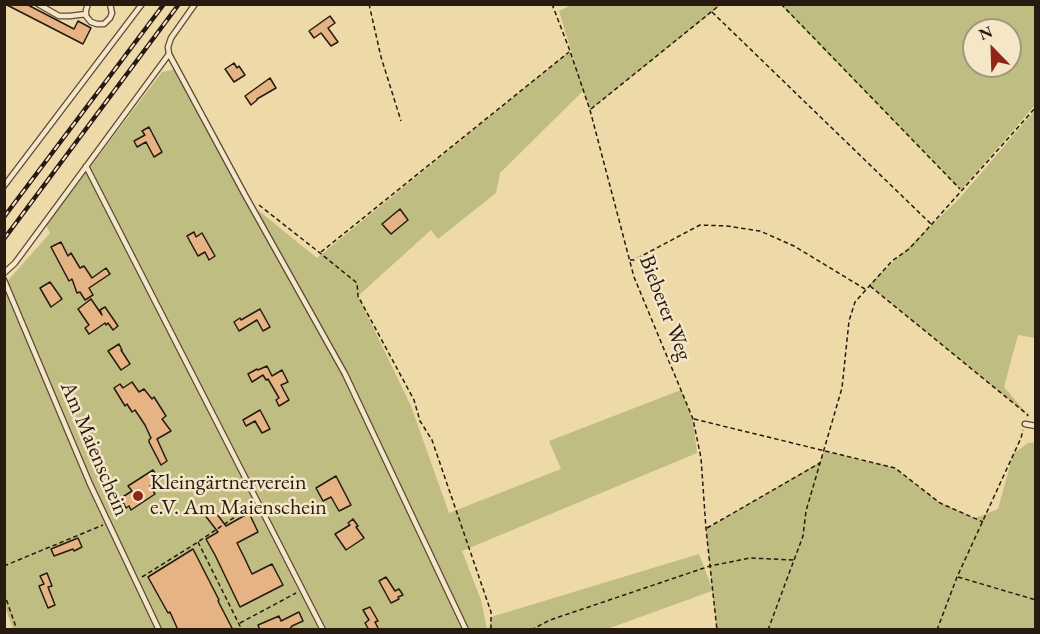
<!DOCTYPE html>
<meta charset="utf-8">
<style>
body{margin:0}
#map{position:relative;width:1040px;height:634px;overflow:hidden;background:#eed9a9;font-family:"EB Garamond",serif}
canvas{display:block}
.frame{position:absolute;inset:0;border:6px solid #261a11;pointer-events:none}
.north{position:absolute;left:962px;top:18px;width:60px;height:60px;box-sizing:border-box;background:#f4e6c7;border:2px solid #a2947e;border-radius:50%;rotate:337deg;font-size:16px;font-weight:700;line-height:24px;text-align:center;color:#261a11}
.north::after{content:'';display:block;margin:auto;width:21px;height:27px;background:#8f2418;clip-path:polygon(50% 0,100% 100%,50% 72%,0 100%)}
</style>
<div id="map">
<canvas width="1040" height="634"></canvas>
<div class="frame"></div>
<div class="north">N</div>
</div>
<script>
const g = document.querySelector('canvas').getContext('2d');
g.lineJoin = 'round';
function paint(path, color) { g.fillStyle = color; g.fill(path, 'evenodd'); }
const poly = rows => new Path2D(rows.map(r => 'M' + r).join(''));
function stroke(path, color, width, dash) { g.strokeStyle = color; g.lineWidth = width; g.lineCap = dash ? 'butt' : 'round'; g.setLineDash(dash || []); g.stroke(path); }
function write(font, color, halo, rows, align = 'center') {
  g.font = font + ' "EB Garamond",serif'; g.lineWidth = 5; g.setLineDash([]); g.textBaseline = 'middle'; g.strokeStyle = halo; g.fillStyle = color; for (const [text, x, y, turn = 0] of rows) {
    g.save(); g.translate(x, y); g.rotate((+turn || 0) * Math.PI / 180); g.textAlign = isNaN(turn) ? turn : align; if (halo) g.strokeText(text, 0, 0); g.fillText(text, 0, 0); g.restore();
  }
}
paint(poly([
 [573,4,721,5,590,110,583,91,500,173,496,193,438,239,431,230,358,296,411,406,449,513,561,469,549,441,681,390,693,421,697,453,462,551,481,600,487,629,13,629,4,604,4,285,50,233,46,225,162,72,176,69,212,135,243,198,317,258,570,51,576,67,559,11],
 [781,5,1035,5,1035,105,961,190],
 [974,30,1010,30,1010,66,974,66],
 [1035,110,1035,338,1018,335,1004,387,1028,415,869,285,958,200],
 [1035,442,1035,629,717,629,712,591,607,629,489,629,491,617,699,554,712,588,706,529,820,462,824,451,895,468,940,503,975,518,998,509,1013,454,1028,443]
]), '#c0bd83');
const building = poly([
 [5,4,26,4,74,29,78,21,91,28,83,44,5,4],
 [330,16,335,23,328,28,338,42,331,46,321,33,314,38,309,31,330,16],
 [234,63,237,68,239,66,245,75,234,82,225,69,234,63],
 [270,78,276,88,257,99,257,100,251,105,245,96,270,78],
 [149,127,162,152,154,157,146,142,137,147,134,141,145,135,142,131,149,127],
 [400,209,408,220,391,234,382,224,400,209],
 [194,232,196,237,202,233,215,256,209,260,205,252,198,256,187,236,194,232],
 [61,242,68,256,71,253,80,268,84,266,92,278,106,268,110,274,89,288,93,295,85,300,80,292,77,293,72,279,69,281,51,247,61,242],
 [50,282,62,299,51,307,40,288,50,282],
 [91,299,102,315,100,310,105,307,118,326,113,330,108,323,106,325,105,323,89,334,85,328,89,325,78,309,91,299],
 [260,309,270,327,263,331,257,320,239,331,234,322,240,318,241,320,260,309],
 [119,344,122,350,121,350,130,364,121,370,108,351,119,344],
 [267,366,272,376,282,370,288,382,281,385,289,400,279,406,276,400,279,398,268,379,266,380,263,375,252,382,248,374,257,369,258,370,267,366],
 [132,382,139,392,144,389,152,399,154,397,166,416,162,419,171,431,157,439,167,461,161,465,149,442,149,440,151,438,145,425,135,410,132,412,127,404,125,406,114,388,120,384,123,388,132,382],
 [260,410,270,429,262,433,255,421,246,426,243,420,260,410],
 [153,470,160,480,150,486,155,494,131,510,129,506,126,508,121,498,132,491,128,486,153,470],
 [336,476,351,505,339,511,331,497,323,501,316,488,336,476],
 [213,509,226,526,249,513,258,532,237,543,245,559,252,574,272,564,283,585,240,607,215,555,206,539,218,532,204,514,213,509],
 [353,519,358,526,356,527,364,538,346,550,335,534,350,525,348,523,353,519],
 [78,538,82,547,74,551,73,549,54,556,51,549,78,538],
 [193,549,219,600,218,601,233,630,178,630,170,612,168,613,148,577,193,549],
 [47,573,52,586,48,587,55,605,48,608,39,586,44,584,40,576,47,573],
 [386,577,395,591,399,589,403,595,398,597,399,599,391,603,379,581,386,577],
 [370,607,378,621,375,622,379,630,369,630,365,623,369,620,363,610,370,607],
 [299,612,303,621,292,626,289,630,260,630,258,625,279,616,281,621,299,612]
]);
paint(building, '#e6b384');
stroke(building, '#261a11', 1.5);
const service = poly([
 [38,4,59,16,70,16,86,14],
 [88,4,86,10,86,16,91,22,97,24,104,24,110,18,112,13,110,4],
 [169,54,245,195,345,374,466,630],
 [86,166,323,630],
 [4,186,142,4],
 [4,273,15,263,169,54,168,47,171,38,195,4],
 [4,280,90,484,159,630],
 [1025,424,1036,426]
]);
stroke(service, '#584a37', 7);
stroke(poly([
 [369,4,381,57,401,121],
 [552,4,570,51,590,110,634,277,693,419,701,458,706,529,717,630],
 [781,4,960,189],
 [712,12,931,224],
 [591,109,721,4],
 [259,205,320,253,357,283,358,296,414,400,420,421,432,440,491,612,491,630],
 [321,252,569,52],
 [630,260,634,260,700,225,727,226,760,231,794,246,865,289],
 [870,286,1028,415,1027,416],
 [694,419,895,468,940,503,983,522],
 [707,528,820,463],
 [198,542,242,630],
 [4,566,103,525],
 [142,577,198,542,245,510,249,508,254,509],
 [958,577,1036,600],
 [4,593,17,630],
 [240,623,296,593],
 [531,630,550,620,710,566,750,558,794,560],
 [768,630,803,536,806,511,842,388,849,321,855,302,892,261,909,249,931,225,1036,107],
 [937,630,957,577,1021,438,1023,430]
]), '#261a11', 1.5, [4.5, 3]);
stroke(service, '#f4e6c7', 4.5);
const rail = poly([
 [4,217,164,4],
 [4,239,179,4]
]);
stroke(rail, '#261a11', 4.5);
stroke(rail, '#f4e6c7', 2, [7]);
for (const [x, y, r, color] of [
 [138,496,6,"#8f2418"]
]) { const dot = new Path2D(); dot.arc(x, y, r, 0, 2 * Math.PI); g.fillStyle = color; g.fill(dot); stroke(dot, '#f4e6c7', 2); }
write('22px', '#261a11', '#f4e6c7', [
 ["Bieberer Weg",665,308,69],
 ["Am Maienschein",94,449,67]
]);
write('22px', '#261a11', '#f4e6c7', [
 ["Kleingärtnerverein",150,483],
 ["e.V. Am Maienschein",150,508]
], 'left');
</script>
